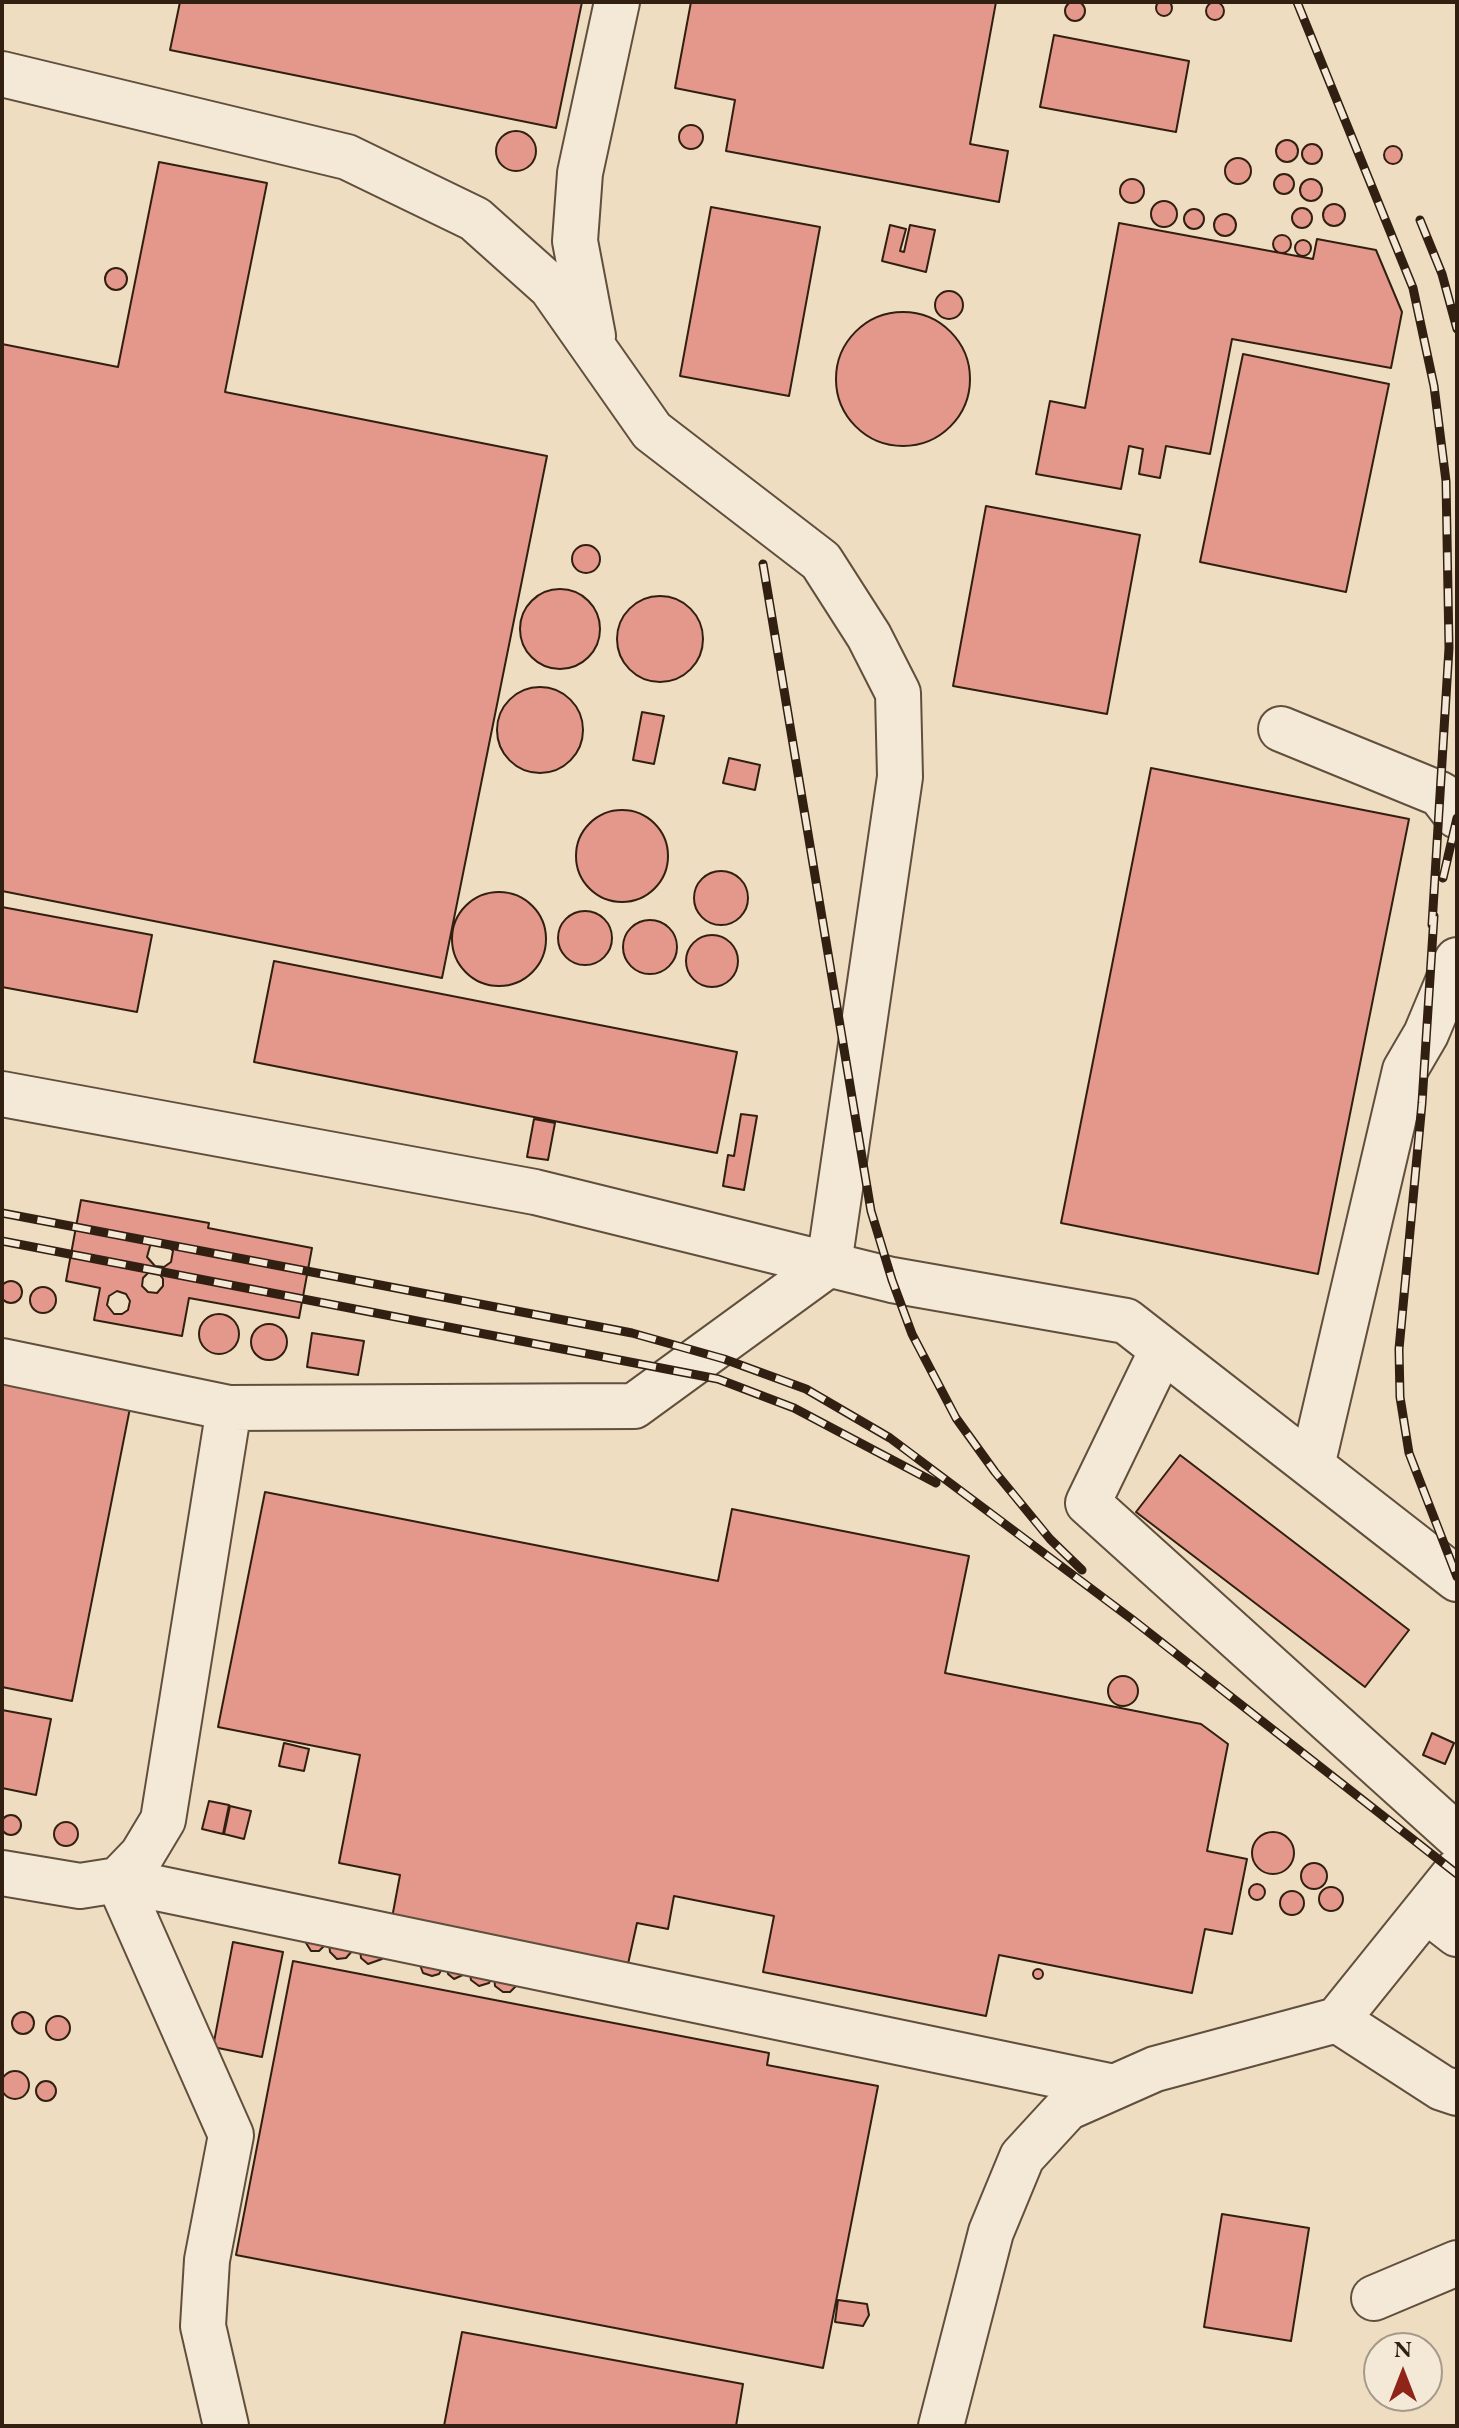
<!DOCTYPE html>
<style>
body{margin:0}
#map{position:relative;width:1459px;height:2428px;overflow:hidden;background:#eeddc1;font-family:"EB Garamond",serif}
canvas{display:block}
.frame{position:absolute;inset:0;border:4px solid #312011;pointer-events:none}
.north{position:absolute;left:1363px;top:2332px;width:80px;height:80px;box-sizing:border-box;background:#f4e9d7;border:2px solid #a69988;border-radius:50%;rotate:0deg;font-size:22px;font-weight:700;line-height:32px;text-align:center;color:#312011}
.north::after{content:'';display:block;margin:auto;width:28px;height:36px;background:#8f2418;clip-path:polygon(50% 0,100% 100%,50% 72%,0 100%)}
</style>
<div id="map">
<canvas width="1459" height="2428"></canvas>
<div class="frame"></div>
<div class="north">N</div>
</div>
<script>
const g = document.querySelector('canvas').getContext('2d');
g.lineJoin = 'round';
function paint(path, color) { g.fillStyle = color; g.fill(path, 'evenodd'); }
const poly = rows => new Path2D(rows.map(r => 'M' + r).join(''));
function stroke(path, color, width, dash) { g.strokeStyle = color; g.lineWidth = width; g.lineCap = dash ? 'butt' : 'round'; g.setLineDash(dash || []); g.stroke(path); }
const building = poly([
 '1156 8a8 8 0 1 1 16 0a8 8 0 1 1-16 0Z',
 '1065 11a10 10 0 1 1 20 0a10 10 0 1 1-20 0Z',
 '1206 11a9 9 0 1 1 18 0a9 9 0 1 1-18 0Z',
 [180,2,582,2,556,128,170,50,180,2],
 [691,2,996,2,970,144,1008,151,999,202,726,151,735,100,675,88,691,2],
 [1054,35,1189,61,1176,132,1040,107,1054,35],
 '679 137a12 12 0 1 1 24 0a12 12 0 1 1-24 0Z',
 '496 151a20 20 0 1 1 40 0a20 20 0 1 1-40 0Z',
 '1276 151a11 11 0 1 1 22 0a11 11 0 1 1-22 0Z',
 '1302 154a10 10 0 1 1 20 0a10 10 0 1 1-20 0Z',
 '1384 155a9 9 0 1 1 18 0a9 9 0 1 1-18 0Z',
 '1225 171a13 13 0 1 1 26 0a13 13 0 1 1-26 0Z',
 [159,162,267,183,225,392,547,456,442,978,2,891,2,344,118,367,159,162],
 '1274 184a10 10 0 1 1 20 0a10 10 0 1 1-20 0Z',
 '1120 191a12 12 0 1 1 24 0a12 12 0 1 1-24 0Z',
 '1300 190a11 11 0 1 1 22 0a11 11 0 1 1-22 0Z',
 '1151 214a13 13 0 1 1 26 0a13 13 0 1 1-26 0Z',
 '1323 215a11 11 0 1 1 22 0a11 11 0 1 1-22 0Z',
 [711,207,820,227,789,396,680,376,711,207],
 '1292 218a10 10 0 1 1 20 0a10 10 0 1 1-20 0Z',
 '1184 219a10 10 0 1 1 20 0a10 10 0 1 1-20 0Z',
 '1214 225a11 11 0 1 1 22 0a11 11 0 1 1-22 0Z',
 [1119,223,1313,259,1317,239,1376,250,1402,312,1391,368,1232,339,1210,454,1166,446,1160,478,1139,474,1143,449,1129,446,1121,489,1036,474,1050,401,1085,408,1119,223],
 [890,225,906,229,900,251,904,252,910,225,935,230,926,272,882,261,890,225],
 '1273 244a9 9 0 1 1 18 0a9 9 0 1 1-18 0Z',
 '1295 248a8 8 0 1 1 16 0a8 8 0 1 1-16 0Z',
 '105 279a11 11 0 1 1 22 0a11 11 0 1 1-22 0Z',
 '935 305a14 14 0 1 1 28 0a14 14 0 1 1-28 0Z',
 '836 379a67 67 0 1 1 134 0a67 67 0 1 1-134 0Z',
 [1243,354,1389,384,1346,592,1200,562,1243,354],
 [986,506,1140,535,1107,714,953,686,986,506],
 '572 559a14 14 0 1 1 28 0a14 14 0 1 1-28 0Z',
 '520 629a40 40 0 1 1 80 0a40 40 0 1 1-80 0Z',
 '617 639a43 43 0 1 1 86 0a43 43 0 1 1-86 0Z',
 '497 730a43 43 0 1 1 86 0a43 43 0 1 1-86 0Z',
 [642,712,664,716,654,764,633,760,642,712],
 [729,758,760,765,755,790,723,783,729,758],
 [1151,768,1409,819,1318,1274,1061,1223,1151,768],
 '576 856a46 46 0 1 1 92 0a46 46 0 1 1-92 0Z',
 '694 898a27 27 0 1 1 54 0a27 27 0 1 1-54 0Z',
 '452 939a47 47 0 1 1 94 0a47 47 0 1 1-94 0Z',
 [2,907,152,935,137,1012,2,987,2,907],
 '558 938a27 27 0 1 1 54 0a27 27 0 1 1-54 0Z',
 '623 947a27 27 0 1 1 54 0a27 27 0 1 1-54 0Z',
 '686 961a26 26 0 1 1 52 0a26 26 0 1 1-52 0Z',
 [274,961,737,1052,717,1153,254,1062,274,961],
 [741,1114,757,1116,744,1190,723,1186,728,1155,734,1156,741,1114],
 [534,1119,555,1123,548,1160,527,1157,534,1119],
 [81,1200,209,1223,208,1228,312,1248,299,1318,189,1298,182,1336,94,1320,100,1288,66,1281,81,1200],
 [156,1242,166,1243,173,1251,171,1262,164,1267,155,1266,147,1257,150,1246,156,1242],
 [150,1271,158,1272,163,1279,163,1286,157,1293,148,1292,142,1286,143,1278,150,1271],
 [117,1291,126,1294,130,1301,128,1310,122,1314,114,1314,107,1305,109,1296,117,1291],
 '0 1292a11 11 0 1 1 22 0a11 11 0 1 1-22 0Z',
 '30 1300a13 13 0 1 1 26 0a13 13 0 1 1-26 0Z',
 '199 1334a20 20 0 1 1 40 0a20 20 0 1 1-40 0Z',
 '251 1342a18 18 0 1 1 36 0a18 18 0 1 1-36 0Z',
 [312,1333,364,1341,358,1375,307,1367,312,1333],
 [2,1382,130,1408,72,1701,2,1687,2,1382],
 [1180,1455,1409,1630,1365,1687,1136,1512,1180,1455],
 [265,1492,718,1581,732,1509,969,1556,945,1673,1201,1724,1228,1744,1207,1851,1247,1859,1232,1934,1205,1929,1192,1993,999,1955,986,2016,763,1972,774,1916,674,1896,668,1929,637,1923,628,1964,392,1918,400,1875,339,1863,360,1755,218,1727,265,1492],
 '1108 1691a15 15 0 1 1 30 0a15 15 0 1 1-30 0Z',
 [2,1710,51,1719,36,1795,2,1788,2,1710],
 [1432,1733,1454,1743,1445,1764,1423,1755,1432,1733],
 [284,1743,309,1749,304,1771,279,1766,284,1743],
 [209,1801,229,1805,223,1834,202,1829,209,1801],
 [230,1806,251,1811,244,1839,224,1834,230,1806],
 '1 1825a10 10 0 1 1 20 0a10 10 0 1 1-20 0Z',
 '54 1834a12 12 0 1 1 24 0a12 12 0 1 1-24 0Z',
 '1252 1853a21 21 0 1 1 42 0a21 21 0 1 1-42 0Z',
 '1301 1876a13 13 0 1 1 26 0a13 13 0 1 1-26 0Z',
 '1249 1892a8 8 0 1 1 16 0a8 8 0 1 1-16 0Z',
 '1319 1899a12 12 0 1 1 24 0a12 12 0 1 1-24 0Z',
 '1280 1903a12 12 0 1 1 24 0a12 12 0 1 1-24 0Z',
 [303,1938,327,1943,319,1951,311,1951,303,1938],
 [233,1942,283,1952,262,2057,213,2047,233,1942],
 [329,1944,353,1950,346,1958,337,1959,330,1952,329,1944],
 [360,1950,383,1953,382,1959,368,1964,361,1958,360,1950],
 [293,1961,769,2053,767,2065,878,2086,823,2368,236,2255,293,1961],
 [420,1965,443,1967,439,1974,432,1976,423,1973,420,1965],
 [447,1965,467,1973,454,1979,448,1974,447,1965],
 '1033 1974a5 5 0 1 1 10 0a5 5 0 1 1-10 0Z',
 [470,1974,492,1977,489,1983,479,1986,471,1980,470,1974],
 [494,1976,517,1985,510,1992,503,1992,495,1986,494,1976],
 '12 2023a11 11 0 1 1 22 0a11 11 0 1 1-22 0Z',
 '46 2028a12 12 0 1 1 24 0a12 12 0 1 1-24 0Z',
 '1 2085a14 14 0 1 1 28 0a14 14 0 1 1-28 0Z',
 '36 2091a10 10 0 1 1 20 0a10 10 0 1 1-20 0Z',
 [1222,2214,1309,2228,1291,2341,1204,2327,1222,2214],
 [838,2300,867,2304,869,2315,863,2326,835,2322,838,2300],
 [462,2332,743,2384,736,2426,444,2426,462,2332]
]);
paint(building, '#e4988c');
stroke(building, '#312011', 2);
const minor = poly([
 [2,74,347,157,475,219,551,287,652,431,821,561,869,636,898,693,900,777,829,1264,634,1406,229,1408,2,1361],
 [593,336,575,241,580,173,617,2],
 [1281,729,1440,794,1457,816],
 [2,1094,535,1192,892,1280,1126,1321,1457,1579],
 [1162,1350,1088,1503,1457,1836],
 [1312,1466,1405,1070,1426,1034,1457,960],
 [2,1873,80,1886,118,1880,142,1855,163,1820,229,1408],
 [118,1880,1114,2087],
 [118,1880,231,2135,207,2260,203,2326,226,2426],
 [1426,1910,1457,1934],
 [1337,2020,1442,2088,1457,2093],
 [1374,2298,1457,2263],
 [941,2426,991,2232,1022,2157,1067,2108,1155,2069,1337,2020,1457,1871]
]);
stroke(minor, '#604f3d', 48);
stroke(minor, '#f4e9d7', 44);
const rail = poly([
 [1297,2,1413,288,1434,386,1446,481,1449,648,1432,925],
 [1420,220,1442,274,1457,329],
 [763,564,871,1211,892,1280,912,1334,956,1418,995,1472,1050,1539,1082,1570],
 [1443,878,1457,818],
 [1434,916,1422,1103,1399,1349,1400,1397,1409,1453,1457,1577],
 [2,1213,632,1333,724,1359,806,1389,890,1438,1133,1620,1457,1874],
 [2,1241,718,1379,794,1408,936,1483]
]);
stroke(rail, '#312011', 9);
stroke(rail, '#f4e9d7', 6, [18]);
</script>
